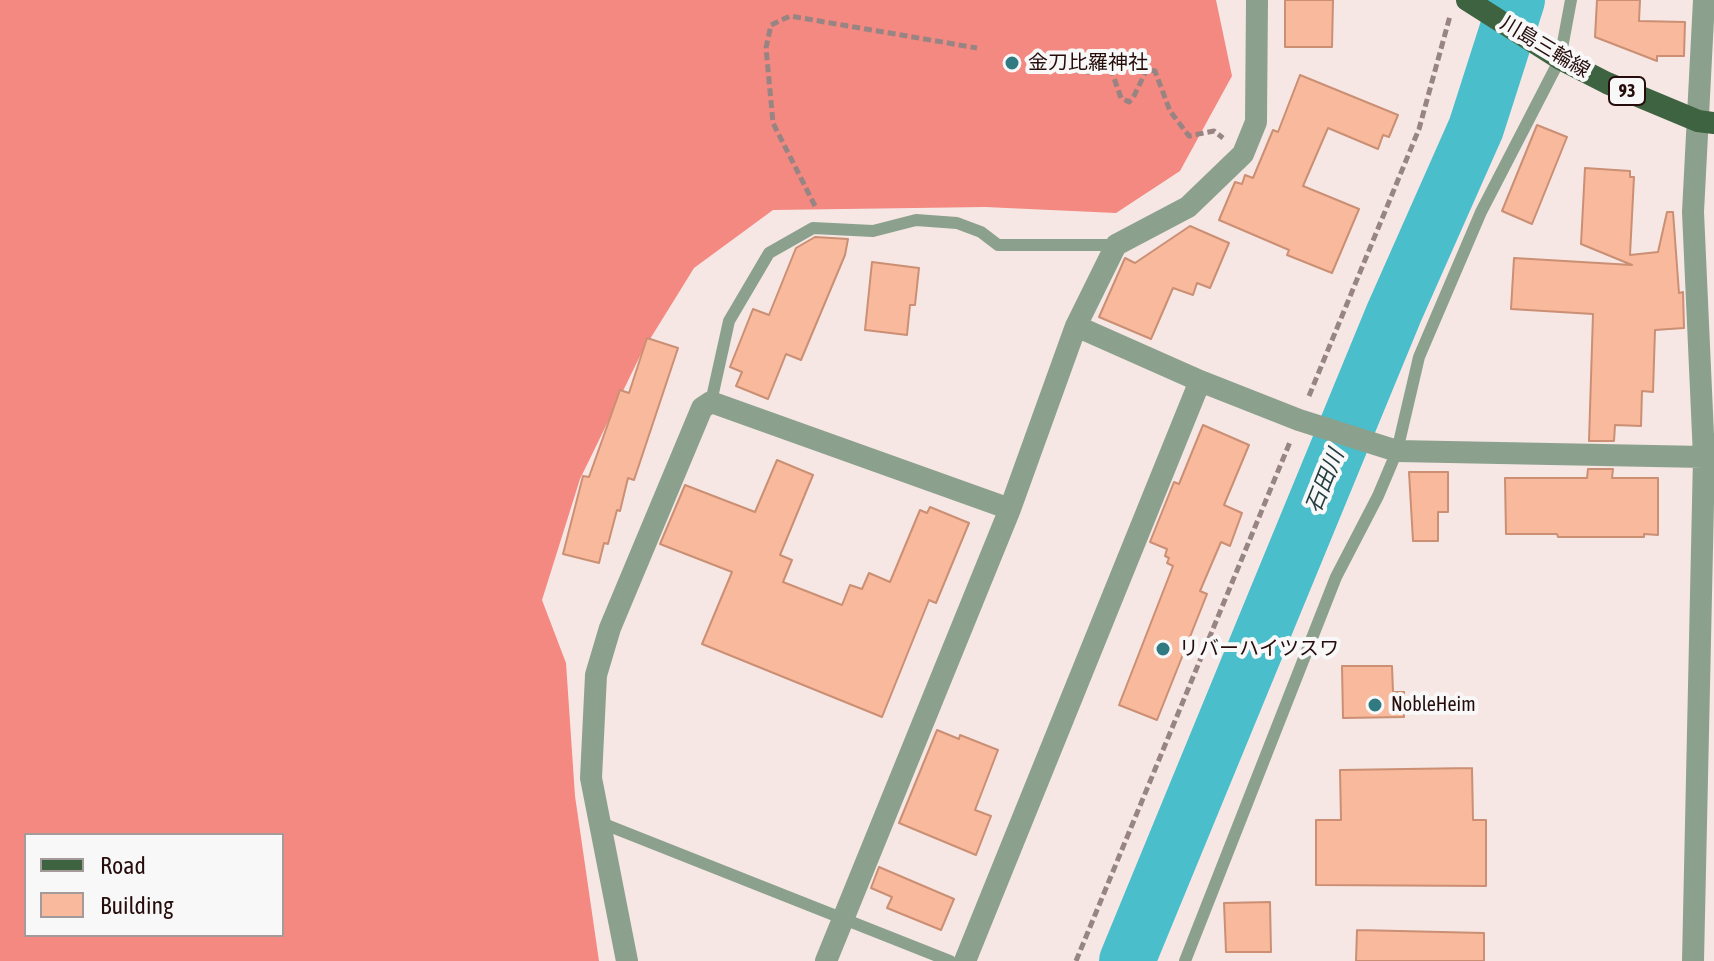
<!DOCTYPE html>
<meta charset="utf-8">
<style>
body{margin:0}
#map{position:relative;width:1714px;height:961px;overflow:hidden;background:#f6e7e5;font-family:"Asap Condensed",sans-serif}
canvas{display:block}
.legend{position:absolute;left:24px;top:833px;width:260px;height:104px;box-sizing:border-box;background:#f8f8f8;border:2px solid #a49a9a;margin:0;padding:10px 14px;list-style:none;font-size:24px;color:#260d0c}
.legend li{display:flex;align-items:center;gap:16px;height:40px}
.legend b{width:40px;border:2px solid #a49a9a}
</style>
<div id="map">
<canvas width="1714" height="961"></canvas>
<ul class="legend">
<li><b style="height:10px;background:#3e6340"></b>Road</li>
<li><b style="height:22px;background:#f8b99c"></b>Building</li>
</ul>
</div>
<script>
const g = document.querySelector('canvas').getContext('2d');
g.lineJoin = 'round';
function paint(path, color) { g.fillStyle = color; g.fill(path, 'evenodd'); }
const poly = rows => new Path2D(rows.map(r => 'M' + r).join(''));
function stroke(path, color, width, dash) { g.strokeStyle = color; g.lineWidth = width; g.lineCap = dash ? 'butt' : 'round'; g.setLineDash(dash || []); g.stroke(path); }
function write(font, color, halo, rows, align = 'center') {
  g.font = font + ' "Asap Condensed","Noto Sans JP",sans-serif'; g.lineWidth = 8; g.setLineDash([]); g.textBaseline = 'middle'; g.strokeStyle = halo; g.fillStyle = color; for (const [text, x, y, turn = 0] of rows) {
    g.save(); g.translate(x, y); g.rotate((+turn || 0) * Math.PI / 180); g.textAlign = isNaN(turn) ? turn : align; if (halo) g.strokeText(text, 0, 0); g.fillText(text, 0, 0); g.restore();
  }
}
paint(poly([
 [0,0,1216,0,1232,76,1180,171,1116,213,985,207,773,210,694,268,642,352,580,479,542,600,566,663,575,796,599,961,0,961],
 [26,835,282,835,282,935,26,935]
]), '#f38981');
stroke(poly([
 [1127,961,1394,313,1476,128,1517,0]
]), '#4abecb', 56);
const building = poly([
 [1285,0,1333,0,1332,47,1285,47,1285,0],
 [1597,0,1640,0,1639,21,1685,22,1684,56,1657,56,1657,61,1595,37,1597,0],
 [1300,75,1398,115,1389,137,1383,135,1378,149,1328,128,1303,186,1359,209,1332,273,1287,255,1289,250,1219,220,1235,182,1242,184,1245,175,1253,178,1273,130,1278,132,1300,75],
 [1537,125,1567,137,1532,224,1502,211,1537,125],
 [1585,168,1630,171,1630,177,1634,177,1630,255,1658,252,1667,212,1673,212,1679,293,1683,292,1684,328,1655,330,1653,392,1642,391,1641,426,1615,425,1614,441,1589,441,1593,314,1511,309,1514,258,1632,265,1581,244,1585,168],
 [1190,226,1229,243,1210,288,1197,283,1193,295,1173,288,1151,339,1099,317,1125,258,1135,263,1190,226],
 [815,237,848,239,845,255,801,360,786,354,768,399,736,386,742,372,730,367,753,309,769,315,796,248,815,237],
 [872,262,919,268,915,305,910,305,907,335,865,330,872,262],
 [647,338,678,348,634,480,628,478,620,511,617,510,608,544,604,543,599,563,563,554,583,476,589,477,620,390,629,393,647,338],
 [1203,425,1249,445,1224,505,1242,513,1230,546,1221,542,1200,591,1207,594,1157,720,1119,705,1173,566,1167,563,1169,558,1165,556,1167,549,1150,542,1174,482,1179,484,1203,425],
 [777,460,813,475,780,555,792,560,783,582,842,605,850,585,862,589,869,573,890,582,920,510,927,513,930,507,969,523,936,603,929,600,882,717,702,644,732,572,660,544,685,485,755,512,777,460],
 [1588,469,1613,469,1612,478,1658,478,1658,535,1644,534,1644,537,1558,537,1557,534,1506,534,1505,478,1587,478,1588,469],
 [1409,472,1448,472,1448,512,1438,512,1438,541,1413,541,1409,472],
 [1342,666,1392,666,1393,692,1404,692,1404,717,1343,718,1342,666],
 [937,730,959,739,960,735,998,750,975,810,991,816,976,855,899,823,937,730],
 [1472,768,1473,820,1486,820,1486,886,1316,885,1316,820,1341,820,1340,770,1472,768],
 [879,867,954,899,941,930,887,908,892,897,871,888,879,867],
 [1270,902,1271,952,1226,952,1224,903,1270,902],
 [1357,930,1484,933,1484,961,1356,961,1357,930]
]);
paint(building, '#f8b99c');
stroke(building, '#cb8f74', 2);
stroke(poly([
 [1061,69,1090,72,1100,60,1108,61,1121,98,1129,102,1133,98,1147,69,1155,71,1170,111,1189,136,1214,131,1223,138],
 [815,206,773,123,766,48,771,25,790,16,977,48],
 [1309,396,1419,129,1450,16],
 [1076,961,1290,442]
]), '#988583', 5, [8, 4]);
stroke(poly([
 [711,402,729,321,769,253,813,228,873,231,916,220,957,223,981,232,998,245,1116,245],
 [599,822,950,961],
 [1185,961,1336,577,1378,496,1397,451,1419,357,1481,212,1560,59,1571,0]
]), '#8ca18d', 12);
stroke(poly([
 [1076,326,1200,381,1299,420,1397,451,1704,457],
 [627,961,591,778,596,675,610,628,702,408,711,402,1010,509],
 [826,961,1010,509,1076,326,1116,245,1188,207,1243,154,1256,122,1257,0],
 [965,961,1200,381],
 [1693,961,1704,457,1693,212,1704,0]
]), '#8ca18d', 22);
stroke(poly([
 [1467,0,1560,59,1607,83,1698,121,1714,123]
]), '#3e6340', 22);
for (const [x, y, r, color] of [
 [1012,63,8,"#327a82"],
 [1163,649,8,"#327a82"],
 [1375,705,8,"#327a82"]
]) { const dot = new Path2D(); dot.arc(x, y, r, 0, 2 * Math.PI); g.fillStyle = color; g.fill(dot); stroke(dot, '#f8f8f8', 3); }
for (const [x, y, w] of [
 [1627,91,36]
]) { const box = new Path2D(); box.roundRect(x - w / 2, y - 14, w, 28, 6); g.fillStyle = '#f8f8f8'; g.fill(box); stroke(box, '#260d0c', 2); }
write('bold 18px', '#260d0c', null, [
 ["93",1627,91]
]);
write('20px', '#260d0c', '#f8f8f8', [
 ["川島三輪線",1545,47,31]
]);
write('20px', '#260d0c', '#f8f8f8', [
 ["金刀比羅神社",1028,63],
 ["リバーハイツスワ",1179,649],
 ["NobleHeim",1391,705]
], 'left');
write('italic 22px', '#243d40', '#f8f8f8', [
 ["石田川",1325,481,-68]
]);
</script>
